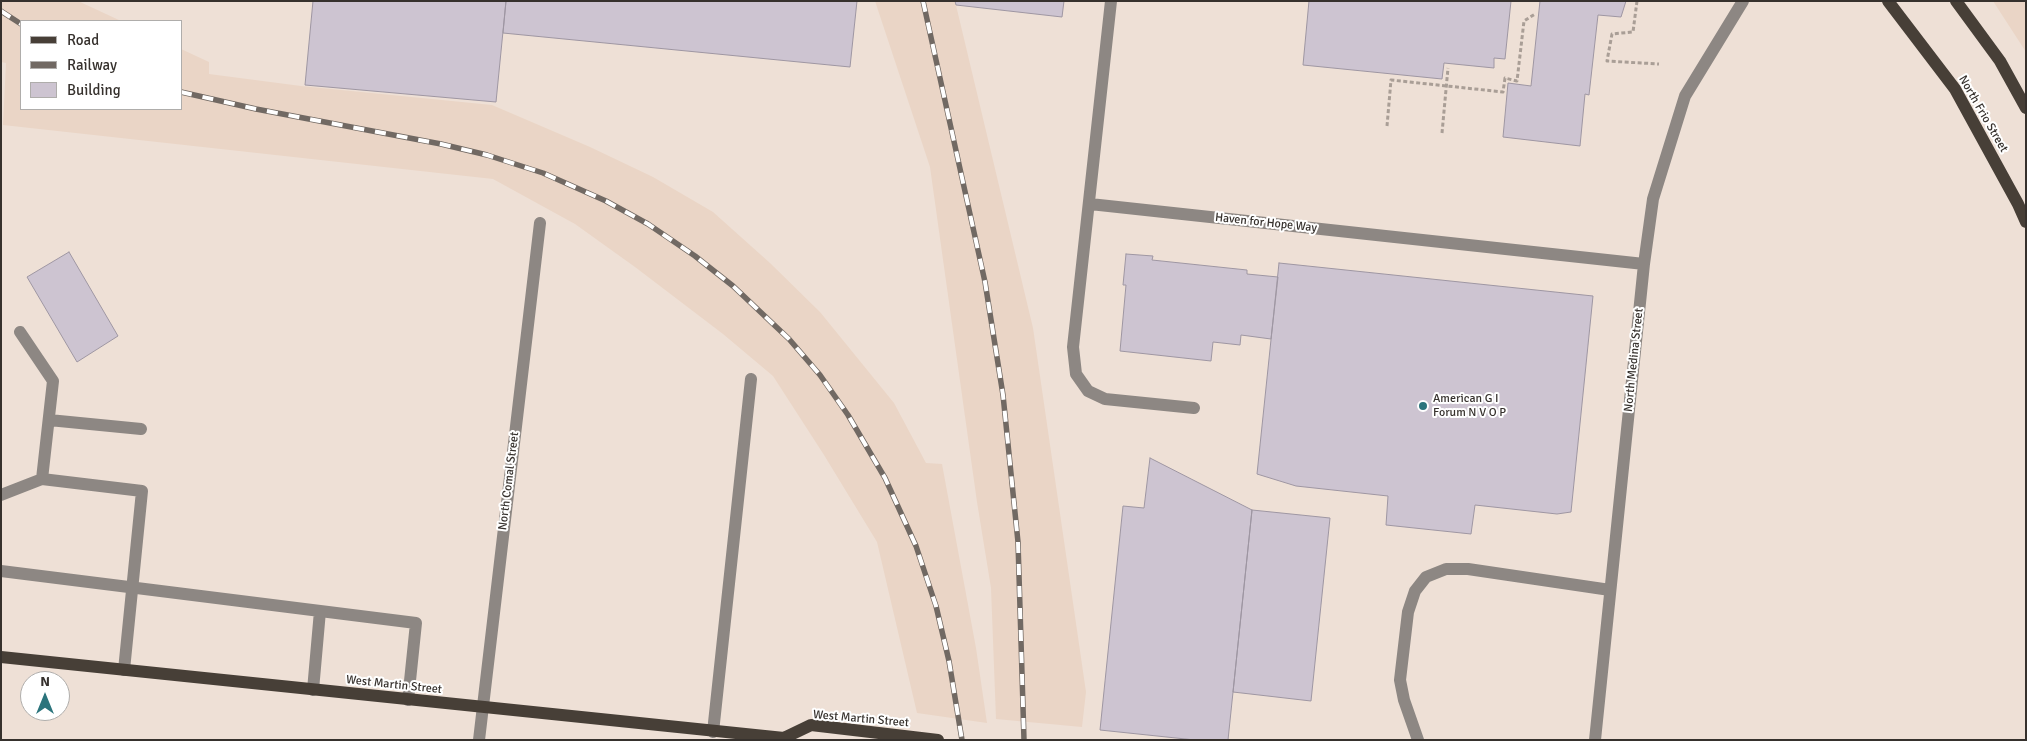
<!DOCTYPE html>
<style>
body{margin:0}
#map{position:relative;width:2027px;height:741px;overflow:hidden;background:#eee0d6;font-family:Signika,sans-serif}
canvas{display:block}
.frame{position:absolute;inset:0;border:2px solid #36312d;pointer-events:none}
.legend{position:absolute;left:20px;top:20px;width:162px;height:90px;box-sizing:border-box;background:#fff;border:1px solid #afadab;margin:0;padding:6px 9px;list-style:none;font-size:15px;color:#36312d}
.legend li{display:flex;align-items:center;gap:10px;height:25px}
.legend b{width:25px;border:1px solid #afadab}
.north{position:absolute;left:20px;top:671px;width:50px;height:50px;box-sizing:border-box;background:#fff;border:1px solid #afadab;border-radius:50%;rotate:0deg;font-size:14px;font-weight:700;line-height:20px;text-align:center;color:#36312d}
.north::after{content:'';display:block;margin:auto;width:18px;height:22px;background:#2b747c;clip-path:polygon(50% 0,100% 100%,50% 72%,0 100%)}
</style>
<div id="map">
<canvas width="2027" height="741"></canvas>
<div class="frame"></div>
<ul class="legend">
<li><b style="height:6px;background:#473f37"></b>Road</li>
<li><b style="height:6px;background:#716963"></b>Railway</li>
<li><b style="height:14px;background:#cdc4d1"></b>Building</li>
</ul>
<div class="north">N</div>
</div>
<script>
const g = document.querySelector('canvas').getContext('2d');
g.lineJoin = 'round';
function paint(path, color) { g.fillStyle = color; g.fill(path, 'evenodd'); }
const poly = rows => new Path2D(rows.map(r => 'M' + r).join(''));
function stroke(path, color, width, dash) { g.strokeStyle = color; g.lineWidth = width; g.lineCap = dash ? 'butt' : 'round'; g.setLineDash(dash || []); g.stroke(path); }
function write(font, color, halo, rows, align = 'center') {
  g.font = font + ' Signika,sans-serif'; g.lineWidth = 4; g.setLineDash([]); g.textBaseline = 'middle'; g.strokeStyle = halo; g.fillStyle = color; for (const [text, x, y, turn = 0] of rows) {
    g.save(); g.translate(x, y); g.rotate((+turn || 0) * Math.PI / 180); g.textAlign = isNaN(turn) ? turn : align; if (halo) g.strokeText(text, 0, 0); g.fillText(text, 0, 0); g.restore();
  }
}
paint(poly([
 [1,1,78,1,121,21,21,21,21,109,181,109,181,49,209,62,209,74,301,86,492,105,590,147,653,177,713,212,770,263,820,312,894,403,926,463,942,464,976,648,987,723,917,713,877,542,824,455,773,376,723,334,635,267,575,224,493,179,3,125,6,63,1,62],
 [875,1,955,1,1033,328,1086,692,1082,727,996,719,991,588,977,502,930,167],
 [1993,1,2026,1,2026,52]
]), '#ead5c6');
const building = poly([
 [313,1,506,1,496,102,305,85,313,1],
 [506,1,857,1,850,67,503,33,506,1],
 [955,1,1064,1,1062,17,956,5,955,1],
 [1309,1,1511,1,1505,59,1494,58,1494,68,1444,63,1442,79,1303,65,1309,1],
 [1540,1,1626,1,1621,17,1598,15,1589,95,1585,94,1580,146,1503,137,1508,83,1531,86,1540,1],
 [69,252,118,336,77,362,27,277,69,252],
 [1126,254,1153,256,1152,260,1247,270,1247,274,1278,277,1271,339,1241,335,1240,345,1213,342,1211,361,1120,351,1126,285,1123,285,1126,254],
 [1279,263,1593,296,1571,512,1557,514,1475,505,1471,534,1386,525,1388,496,1296,486,1257,474,1279,263],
 [1150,458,1252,510,1228,740,1195,740,1100,730,1123,506,1144,508,1150,458],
 [1252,510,1330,518,1311,701,1233,692,1252,510]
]);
paint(building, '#cdc4d1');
stroke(building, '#9e96a2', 1);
stroke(poly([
 [1637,1,1633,32,1612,34,1607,61,1659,64],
 [1387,126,1391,80,1503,92,1505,78,1517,81,1524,21,1535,14],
 [1442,133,1448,68]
]), '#a99e96', 3, [4, 2.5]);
stroke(poly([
 [1111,1,1073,347,1076,374,1088,391,1105,399,1194,408],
 [1090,204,1644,264],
 [20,332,53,381,42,479],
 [49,420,141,429],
 [1,495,42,479,142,491,124,670],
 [1,571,416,623,408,700],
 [313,690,320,611],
 [713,732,751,379],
 [479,740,540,223],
 [1418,740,1404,700,1400,680,1408,612,1415,591,1426,577,1446,569,1468,569,1610,590],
 [1595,740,1644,264,1653,199,1685,96,1743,1]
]), '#8d8783', 12);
stroke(poly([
 [1888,1,1955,89,2018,204,2026,222],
 [1956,1,2000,61,2026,108],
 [1,657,784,738,811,725,938,740]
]), '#473f37', 12);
const rail = poly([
 [923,1,985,282,1003,395,1018,542,1024,740],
 [1,11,21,24],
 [181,92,256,109,441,144,487,155,543,173,606,201,648,224,695,256,733,286,789,339,820,375,848,415,885,478,916,546,936,606,949,661,962,740]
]);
stroke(rail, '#716963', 5.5);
stroke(rail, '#fff', 4, [11]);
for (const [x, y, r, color] of [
 [1423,406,5,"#2b747c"]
]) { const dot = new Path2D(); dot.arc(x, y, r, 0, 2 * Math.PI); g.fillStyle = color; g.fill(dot); stroke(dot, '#fff', 2); }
write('12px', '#36312d', '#fff', [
 ["North Frio Street",1983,114,60],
 ["Haven for Hope Way",1266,223,6],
 ["North Medina Street",1634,360,-84],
 ["North Comal Street",509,481,-83],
 ["West Martin Street",394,685,6],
 ["West Martin Street",861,719,5]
]);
write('12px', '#36312d', '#fff', [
 ["American G I",1433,399],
 ["Forum N V O P",1433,413]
], 'left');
</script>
